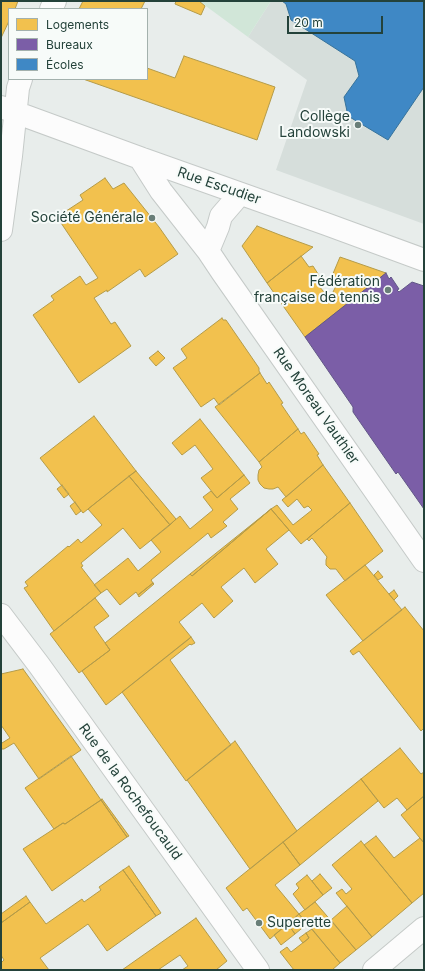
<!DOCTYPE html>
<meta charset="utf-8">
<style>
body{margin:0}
#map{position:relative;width:425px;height:971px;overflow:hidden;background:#e8edeb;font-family:Inter,sans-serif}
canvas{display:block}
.frame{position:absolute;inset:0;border:2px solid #24423a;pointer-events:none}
.legend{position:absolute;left:8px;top:8px;width:140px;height:72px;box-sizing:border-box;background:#f7fbf9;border:1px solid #a3b1ad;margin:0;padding:5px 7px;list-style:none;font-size:12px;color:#24423a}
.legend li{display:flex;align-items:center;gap:8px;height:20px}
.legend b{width:20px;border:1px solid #a3b1ad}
.scale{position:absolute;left:287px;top:16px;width:96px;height:18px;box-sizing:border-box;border:2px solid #24423a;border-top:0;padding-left:5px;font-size:12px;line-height:14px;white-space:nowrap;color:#24423a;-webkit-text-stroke:3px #f7fbf9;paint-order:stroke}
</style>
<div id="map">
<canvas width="425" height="971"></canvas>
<div class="frame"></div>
<ul class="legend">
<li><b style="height:11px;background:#f2c14e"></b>Logements</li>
<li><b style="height:11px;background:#7b5ea7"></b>Bureaux</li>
<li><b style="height:11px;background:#3f88c5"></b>Écoles</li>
</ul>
<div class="scale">20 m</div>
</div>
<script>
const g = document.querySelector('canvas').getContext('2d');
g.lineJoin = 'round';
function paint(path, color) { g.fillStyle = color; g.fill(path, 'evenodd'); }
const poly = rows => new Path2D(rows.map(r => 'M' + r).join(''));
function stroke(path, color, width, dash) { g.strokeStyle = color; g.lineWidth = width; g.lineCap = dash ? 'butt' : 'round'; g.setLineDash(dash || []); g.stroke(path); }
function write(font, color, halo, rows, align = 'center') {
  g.font = font + ' Inter,sans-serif'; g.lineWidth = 4; g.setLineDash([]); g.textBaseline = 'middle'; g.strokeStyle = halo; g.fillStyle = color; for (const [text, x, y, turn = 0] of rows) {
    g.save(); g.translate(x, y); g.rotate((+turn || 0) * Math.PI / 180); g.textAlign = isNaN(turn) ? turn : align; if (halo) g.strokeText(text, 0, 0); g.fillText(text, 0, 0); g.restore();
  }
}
paint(poly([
 [271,1,282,1,286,4,288,1,424,1,424,224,276,170,307,80,248,37]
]), '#d6dedb');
paint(poly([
 [199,1,271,1,248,37]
]), '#d1e6d8');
const homes = poly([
 [1,1,18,1,15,9,9,9,9,21,1,38,1,1],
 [83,1,145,1,141,9,79,9,83,1],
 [176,1,199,1,205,6,201,15,175,4,176,1],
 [184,56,275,87,257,140,83,79,147,79,147,68,175,78,184,56],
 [105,178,113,189,124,183,159,227,178,254,145,277,140,269,107,292,107,290,94,298,111,324,115,322,131,346,79,383,33,315,54,300,51,296,80,276,86,285,98,278,57,217,83,200,80,195,105,178],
 [257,226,280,235,313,247,267,283,242,246,257,226],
 [301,256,309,267,313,266,320,277,319,281,320,283,318,285,324,292,321,295,327,303,335,295,333,292,336,286,339,287,342,280,332,276,340,257,386,273,305,337,267,283,301,256],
 [222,318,223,320,226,320,259,368,259,371,260,373,219,405,214,398,201,407,173,368,187,358,181,349,222,318],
 [158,351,165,358,156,366,149,358,158,351],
 [260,373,267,384,269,382,283,403,281,404,298,429,259,462,215,407,260,373],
 [94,416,136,471,83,513,40,458,94,416],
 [200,419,244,475,217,498,201,478,213,469,195,445,182,455,172,443,200,419],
 [298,429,301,434,304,432,319,454,317,455,323,465,286,497,278,487,273,489,269,489,264,488,260,484,258,480,258,475,259,470,262,467,259,462,298,429],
 [323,465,350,503,301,544,271,509,277,505,293,525,312,510,308,506,304,508,297,499,288,507,282,500,323,465],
 [136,471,176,519,170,525,129,476,136,471],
 [244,475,250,483,230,499,238,509,223,522,227,526,211,538,208,533,151,580,153,583,138,595,136,592,120,605,107,589,101,593,94,585,128,558,138,571,161,552,151,540,180,516,190,529,213,510,203,497,211,491,217,498,244,475],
 [129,476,170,525,140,549,123,528,81,563,83,566,81,567,101,593,54,631,24,588,28,586,25,582,68,546,69,547,78,539,81,543,102,525,88,509,129,476],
 [62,485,69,494,64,498,57,489,62,485],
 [75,502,81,511,76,515,70,506,75,502],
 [350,503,383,551,345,581,336,569,330,569,326,565,326,560,327,557,312,538,309,541,307,539,350,503],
 [271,509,289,530,266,549,278,564,255,583,244,568,221,587,233,601,214,618,202,603,179,622,191,637,189,639,106,705,82,671,110,650,105,643,190,574,192,576,271,509],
 [271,509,192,576,190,574,271,509],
 [365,565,402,610,363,641,326,595,365,565],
 [378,571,383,577,378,580,374,575,378,571],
 [153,583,154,584,139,597,138,595,153,583],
 [394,590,398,596,394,600,389,594,394,590],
 [95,598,109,616,94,627,110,650,79,673,50,634,95,598],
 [405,607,424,631,424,728,421,731,359,651,353,655,350,651,405,607],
 [191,637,195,643,191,645,190,644,170,660,231,745,186,781,122,692,191,637],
 [23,669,81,750,39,779,14,743,4,749,1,749,1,743,2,743,10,738,1,725,1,674,23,669],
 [235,741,297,831,250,869,187,780,235,741],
 [400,748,421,774,424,772,424,796,407,810,397,798,384,808,361,779,400,748],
 [71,756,101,800,65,824,63,823,54,829,25,788,71,756],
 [361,779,378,801,300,865,283,842,361,779],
 [424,796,424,843,401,815,424,796],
 [102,799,129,836,127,837,101,800,102,799],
 [101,800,127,837,52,891,23,849,63,823,65,824,101,800],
 [376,836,394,858,420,838,424,843,424,893,412,903,364,845,376,836],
 [361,841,412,903,372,937,336,893,342,889,346,894,352,889,332,865,361,841],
 [283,842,300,865,275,885,299,914,270,939,247,908,243,911,226,888,283,842],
 [129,866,161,913,156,916,123,870,129,866],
 [123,870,156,916,107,951,88,924,40,958,49,970,1,970,1,963,4,960,1,955,1,923,30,902,46,924,82,899,84,902,101,890,99,887,123,870],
 [320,874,332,888,323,895,312,881,320,874],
 [307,875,323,895,305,910,293,894,299,888,296,884,307,875],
 [26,896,30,902,1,923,1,914,26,896],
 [315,902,356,950,340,963,299,914,315,902],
 [347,906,372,937,356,950,331,920,347,906],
 [299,914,307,924,295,934,288,924,299,914],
 [196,918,227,961,216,970,182,970,188,966,180,955,158,970,122,970,196,918],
 [288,924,295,934,281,945,274,935,288,924],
 [312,929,340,963,332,970,294,970,280,952,287,947,291,952,309,938,306,933,312,929],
 [306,933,309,938,303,943,299,938,306,933]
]);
paint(homes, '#f2c14e');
stroke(homes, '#b49b48', 1);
const offices = poly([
 [386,273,389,279,391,277,399,289,397,290,399,292,412,282,424,286,424,509,398,472,396,474,353,412,353,407,305,337,386,273]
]);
paint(offices, '#7b5ea7');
stroke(offices, '#615686', 1);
const schools = poly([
 [282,1,424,1,424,87,388,140,348,116,344,97,359,76,355,61,291,20,286,4,282,1]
]);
paint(schools, '#3f88c5');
stroke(schools, '#37739b', 1);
const minor = poly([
 [51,9,55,1],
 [1,107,140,158,326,224,424,260],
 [140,158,161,191,208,251,222,272,424,561],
 [1,230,11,156,18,88,21,79],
 [208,251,218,227,221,216,240,194],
 [1,615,39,665,258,970],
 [374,970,424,928]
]);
stroke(minor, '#c5cac8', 24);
stroke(minor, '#fcfcfc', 22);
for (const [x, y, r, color] of [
 [358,125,4,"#697e78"],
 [152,218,4,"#697e78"],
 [388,290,4,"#697e78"],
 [259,923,4,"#697e78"]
]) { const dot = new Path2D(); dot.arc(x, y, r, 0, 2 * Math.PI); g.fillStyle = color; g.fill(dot); stroke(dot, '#f7fbf9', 1.5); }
write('14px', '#24423a', '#f7fbf9', [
 ["Collège",350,117],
 ["Landowski",350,133],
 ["Société Générale",144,218],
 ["Fédération",380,282],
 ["française de tennis",380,298],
 ["Superette",267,923,"left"]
], 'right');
write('14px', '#24423a', '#f7fbf9', [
 ["Rue Escudier",219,186,19],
 ["Rue Moreau Vauthier",316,406,55],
 ["Rue de la Rochefoucauld",130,792,54]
]);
</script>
